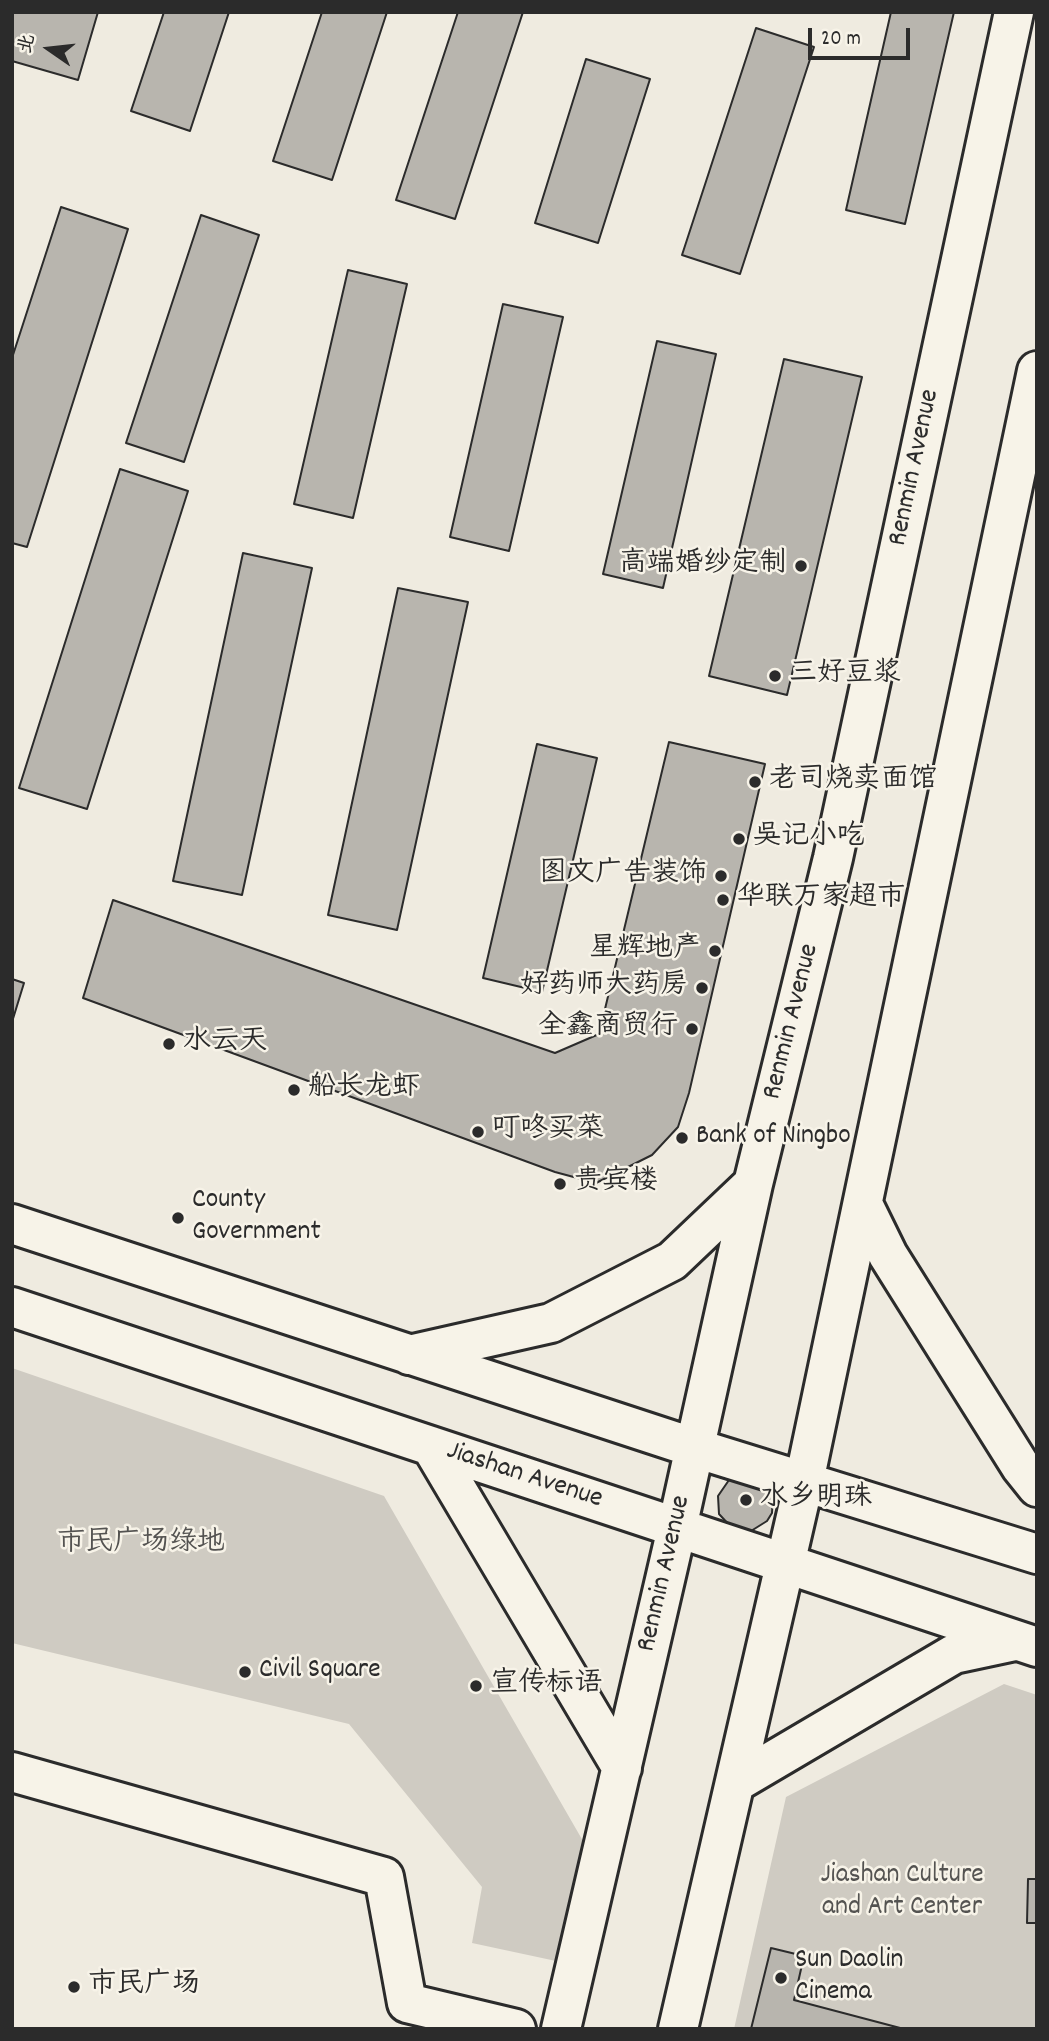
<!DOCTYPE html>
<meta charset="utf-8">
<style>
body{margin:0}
#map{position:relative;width:1049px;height:2041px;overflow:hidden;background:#efebe0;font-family:Dekko,"LXGW WenKai TC",sans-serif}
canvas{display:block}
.frame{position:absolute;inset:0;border:14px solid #2b2b2b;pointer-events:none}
.north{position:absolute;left:14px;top:14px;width:70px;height:70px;-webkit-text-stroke:5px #f7f3e8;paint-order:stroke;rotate:284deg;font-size:19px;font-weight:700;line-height:28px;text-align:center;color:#2b2b2b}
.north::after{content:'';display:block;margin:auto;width:24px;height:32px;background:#2b2b2b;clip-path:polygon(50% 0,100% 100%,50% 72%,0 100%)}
.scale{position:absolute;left:808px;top:28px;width:102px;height:32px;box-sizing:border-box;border:4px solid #2b2b2b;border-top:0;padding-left:9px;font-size:21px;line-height:24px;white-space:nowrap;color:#2b2b2b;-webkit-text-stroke:5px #f7f3e8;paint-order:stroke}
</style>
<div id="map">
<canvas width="1049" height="2041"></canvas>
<div class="frame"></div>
<div class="north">北</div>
<div class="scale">20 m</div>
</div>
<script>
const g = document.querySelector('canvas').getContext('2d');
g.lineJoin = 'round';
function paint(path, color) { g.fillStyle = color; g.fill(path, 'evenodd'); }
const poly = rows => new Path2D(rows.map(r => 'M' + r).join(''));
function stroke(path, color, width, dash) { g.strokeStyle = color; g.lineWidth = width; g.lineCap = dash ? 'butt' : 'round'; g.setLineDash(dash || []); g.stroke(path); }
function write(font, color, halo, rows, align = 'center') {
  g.font = font + ' Dekko,"LXGW WenKai TC",sans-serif'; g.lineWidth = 5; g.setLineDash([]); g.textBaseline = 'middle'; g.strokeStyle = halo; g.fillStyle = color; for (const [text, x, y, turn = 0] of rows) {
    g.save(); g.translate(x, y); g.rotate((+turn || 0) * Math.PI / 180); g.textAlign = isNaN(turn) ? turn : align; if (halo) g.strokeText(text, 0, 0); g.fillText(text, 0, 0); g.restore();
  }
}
paint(poly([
 [12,1368,384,1496,583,1841,556,1961,472,1943,482,1887,349,1724,12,1643],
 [1004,1684,1037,1695,1037,2029,734,2029,786,1797]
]), '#cfcbc2');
const building = poly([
 [12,12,98,12,78,80,12,61,12,12],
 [164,12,229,12,190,131,131,111,164,12],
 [322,12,387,12,332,180,273,161,322,12],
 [458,12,523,12,455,219,396,200,458,12],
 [891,12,954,12,905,224,846,210,891,12],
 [756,28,814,47,740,274,682,255,756,28],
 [586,59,650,79,598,243,535,223,586,59],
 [61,207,128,229,27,547,12,543,12,358,61,207],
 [201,215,259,235,184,462,126,443,201,215],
 [348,270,407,284,353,518,294,504,348,270],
 [503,304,563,317,509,551,450,537,503,304],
 [657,341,716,354,663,588,603,574,657,341],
 [784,359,862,377,787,695,709,676,784,359],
 [120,469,188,491,87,809,19,788,120,469],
 [243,553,312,568,242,895,173,881,243,553],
 [398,588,468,602,397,930,328,915,398,588],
 [669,742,765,764,689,1093,678,1127,652,1155,596,1183,555,1172,83,998,113,900,555,1053,599,1034,669,742],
 [537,744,597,758,542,992,483,978,537,744],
 [12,979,24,983,12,1022,12,979],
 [737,1476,769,1487,773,1495,772,1513,767,1521,751,1531,732,1528,719,1514,718,1496,729,1480,737,1476],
 [1028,1879,1037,1879,1037,1923,1027,1923,1028,1879],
 [771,1948,804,1956,794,2000,904,2029,751,2029,771,1948]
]);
paint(building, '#b8b5ae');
stroke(building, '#2b2b2b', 2);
const minor = poly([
 [12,1772,384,1877,407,2003,516,2029]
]);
const major = poly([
 [863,1204,888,1255,1021,1467,1037,1487],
 [12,1224,695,1448,1037,1554],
 [12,1307,1037,1647],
 [409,1355,551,1323,672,1261,753,1184],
 [431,1446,622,1768],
 [735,1783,954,1654,1015,1641],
 [561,2029,677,1528,753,1184,833,858,1014,12],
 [678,2029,804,1482,1037,371]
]);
stroke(minor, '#2b2b2b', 44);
stroke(major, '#2b2b2b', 44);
stroke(minor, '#f7f3e8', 38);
stroke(major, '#f7f3e8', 38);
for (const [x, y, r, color] of [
 [801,566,7,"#2b2b2b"],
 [775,676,7,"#2b2b2b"],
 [755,782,7,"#2b2b2b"],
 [739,839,7,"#2b2b2b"],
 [721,876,7,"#2b2b2b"],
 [723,900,7,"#2b2b2b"],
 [715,951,7,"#2b2b2b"],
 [702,988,7,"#2b2b2b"],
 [692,1029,7,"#2b2b2b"],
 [169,1044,7,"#2b2b2b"],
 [294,1090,7,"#2b2b2b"],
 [478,1132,7,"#2b2b2b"],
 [682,1138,7,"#2b2b2b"],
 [560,1184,7,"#2b2b2b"],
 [178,1218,7,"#2b2b2b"],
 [746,1500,7,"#2b2b2b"],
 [245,1672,7,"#2b2b2b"],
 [476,1686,7,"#2b2b2b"],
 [781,1978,7,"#2b2b2b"],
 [74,1987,7,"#2b2b2b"]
]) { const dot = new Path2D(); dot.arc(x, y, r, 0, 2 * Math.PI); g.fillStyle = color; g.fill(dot); stroke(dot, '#f7f3e8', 2.5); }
write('28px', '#2b2b2b', '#f7f3e8', [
 ["Renmin Avenue",916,468,-78],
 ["Renmin Avenue",793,1022,-76],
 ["Jiashan Avenue",524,1477,18],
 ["Renmin Avenue",666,1574,-77]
]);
write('28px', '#2b2b2b', '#f7f3e8', [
 ["高端婚纱定制",787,566,"right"],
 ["三好豆浆",789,676],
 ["老司烧卖面馆",769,782],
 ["吴记小吃",753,839],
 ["图文广告装饰",707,876,"right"],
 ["华联万家超市",737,900],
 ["星辉地产",701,951,"right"],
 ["好药师大药房",688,988,"right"],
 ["全鑫商贸行",678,1029,"right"],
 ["水云天",183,1044],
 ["船长龙虾",308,1090],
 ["叮咚买菜",492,1132],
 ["Bank of Ningbo",696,1138],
 ["贵宾楼",574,1184],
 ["County",192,1202],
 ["Government",192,1234],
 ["水乡明珠",760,1500],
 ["Civil Square",259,1672],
 ["宣传标语",490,1686],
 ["Sun Daolin",795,1962],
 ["Cinema",795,1994],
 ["市民广场",88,1987]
], 'left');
write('28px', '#545351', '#f7f3e8', [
 ["市民广场绿地",141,1545],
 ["Jiashan Culture",902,1877],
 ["and Art Center",902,1909]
]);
</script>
